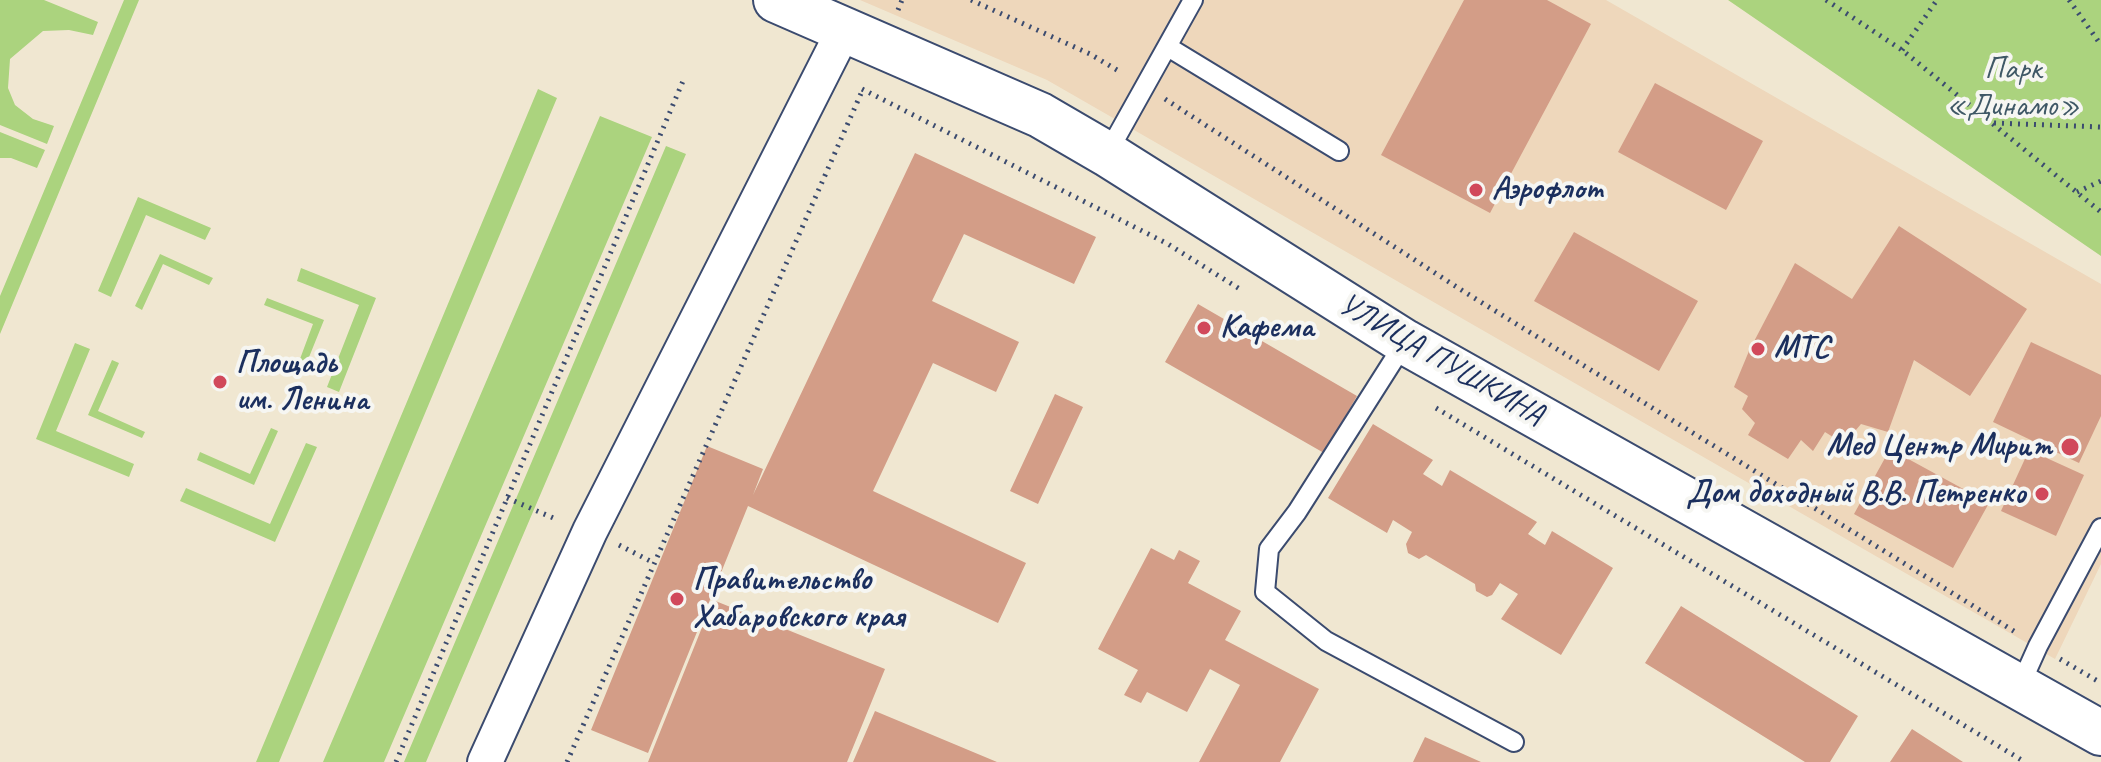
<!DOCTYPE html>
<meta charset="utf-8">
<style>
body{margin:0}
canvas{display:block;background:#f0e7d1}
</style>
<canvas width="2101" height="762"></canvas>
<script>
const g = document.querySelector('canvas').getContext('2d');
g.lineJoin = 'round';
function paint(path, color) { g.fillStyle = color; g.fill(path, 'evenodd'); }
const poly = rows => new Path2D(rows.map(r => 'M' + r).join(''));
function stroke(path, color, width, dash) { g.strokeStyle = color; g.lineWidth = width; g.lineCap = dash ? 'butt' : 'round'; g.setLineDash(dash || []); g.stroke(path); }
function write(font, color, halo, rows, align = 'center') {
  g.font = font + ' Caveat,sans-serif'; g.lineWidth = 8; g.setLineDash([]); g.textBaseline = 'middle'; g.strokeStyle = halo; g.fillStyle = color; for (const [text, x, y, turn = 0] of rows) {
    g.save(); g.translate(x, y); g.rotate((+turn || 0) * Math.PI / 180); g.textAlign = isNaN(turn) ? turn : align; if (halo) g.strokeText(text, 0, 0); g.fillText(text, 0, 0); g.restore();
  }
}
paint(poly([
 [860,0,1606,0,2101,284,2101,564,2055,659,1047,80]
]), '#eed7bb');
paint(poly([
 [0,0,44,0,98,22,93,35,69,30,43,31,10,59,8,88,15,105,33,119,54,126,47,144,0,125],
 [124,0,139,0,0,334,0,296],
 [1728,0,2101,0,2101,256],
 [538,89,557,98,279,762,256,762],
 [600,116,652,137,384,762,323,762],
 [0,132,45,150,37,168,11,158,0,158],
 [666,146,686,154,426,762,404,762],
 [138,197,211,228,205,240,146,215,111,297,98,291],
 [160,254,213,278,209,285,163,264,142,310,135,306],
 [301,268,376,298,339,392,327,387,359,305,297,281],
 [267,298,324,320,301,377,294,375,313,324,264,305],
 [75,343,90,349,56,431,134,464,129,477,36,439],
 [112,360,119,363,98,411,145,432,142,438,88,415],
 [271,428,278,431,254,485,197,460,200,452,250,474],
 [306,443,317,447,275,542,180,501,186,488,270,524]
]), '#abd37e');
paint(poly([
 [1464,0,1547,0,1591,24,1490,213,1381,155],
 [1655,83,1763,141,1726,210,1618,152],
 [915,153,1096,237,1074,284,964,234,932,301,1019,342,996,392,933,363,873,491,1026,563,998,623,748,506,648,753,591,730,707,446,763,469,753,495],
 [1899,226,2027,309,1970,396,1914,360,1888,432,1861,424,1844,444,1825,432,1813,451,1801,440,1788,459,1748,435,1755,423,1742,409,1748,396,1734,387,1749,351,1795,263,1852,299],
 [1574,232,1698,301,1659,371,1534,301],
 [1198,304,1357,396,1324,453,1165,362],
 [2031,342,2101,375,2101,416,2079,463,1993,422],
 [1055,394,1083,407,1038,504,1010,491],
 [1373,424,1433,460,1423,474,1442,486,1450,470,1537,522,1528,534,1545,545,1552,531,1613,568,1561,655,1501,619,1518,594,1500,583,1492,595,1487,597,1476,591,1475,584,1426,555,1419,559,1408,553,1406,544,1412,532,1393,520,1387,533,1328,498],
 [1890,449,1989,503,1953,568,1854,514],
 [2029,450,2084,475,2056,536,2001,511],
 [1151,548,1174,560,1179,550,1200,561,1188,583,1241,611,1225,640,1319,689,1280,762,1199,762,1240,685,1210,669,1187,712,1147,692,1141,703,1124,695,1138,670,1098,649],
 [713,600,885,669,847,762,648,762],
 [1681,606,1858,716,1830,762,1805,762,1645,663],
 [875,711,997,762,853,762],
 [1912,729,1963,762,1890,762],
 [1425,737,1481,762,1413,762]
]), '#d39d87');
const service = poly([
 [1168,47,1339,151],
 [1107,154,1193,0],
 [1405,342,1297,512,1269,549,1265,592,1326,641,1514,742],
 [2020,686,2038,646,2101,528]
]);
const minor = poly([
 [485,762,590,531,844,30]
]);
const tertiary = poly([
 [776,0,1040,115,1107,154,1405,342,2101,733]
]);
stroke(service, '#3b4b6f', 22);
stroke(minor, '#3b4b6f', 38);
stroke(tertiary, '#3b4b6f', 48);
stroke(poly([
 [971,0,1090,54,1122,73],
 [1826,0,1902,50,2101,212],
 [2069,0,2101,45],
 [898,10,902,0],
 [1902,50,1937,0],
 [862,89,1168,244,1243,291],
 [1165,99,1463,291,2017,633],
 [1994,123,2101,127],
 [2077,192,2101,181],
 [1436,408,2025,762],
 [507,498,558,520],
 [619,545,654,563],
 [2060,659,2101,683],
 [396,762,683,81],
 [567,762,863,89]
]), '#3b4b6f', 5, [2, 6]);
stroke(service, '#fff', 18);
stroke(minor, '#fff', 34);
stroke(tertiary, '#fff', 44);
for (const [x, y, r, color] of [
 [1476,190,8,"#d1495b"],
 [1204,328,8,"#d1495b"],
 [1758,349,8,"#d1495b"],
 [220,382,8,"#d1495b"],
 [2070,447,10,"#d1495b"],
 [2042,494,8,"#d1495b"],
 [677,599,8,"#d1495b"]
]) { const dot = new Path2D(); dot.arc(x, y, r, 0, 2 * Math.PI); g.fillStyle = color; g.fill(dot); stroke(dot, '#f6f6f2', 3); }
write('32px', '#3f5866', '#f6f6f2', [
 ["Парк",2013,70],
 ["«Динамо»",2013,107]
]);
write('bold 32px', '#1b2f5e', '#f6f6f2', [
 ["Аэрофлот",1492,190],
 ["Кафема",1220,328],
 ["МТС",1774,349],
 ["Площадь",236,364],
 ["им. Ленина",236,401],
 ["Мед Центр Мирит",2052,447,"right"],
 ["Дом доходный В.В. Петренко",2026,494,"right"],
 ["Правительство",693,581],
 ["Хабаровского края",693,618]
], 'left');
write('32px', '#1b2f5e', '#f6f6f2', [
 ["УЛИЦА ПУШКИНА",1441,360,30]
]);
</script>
